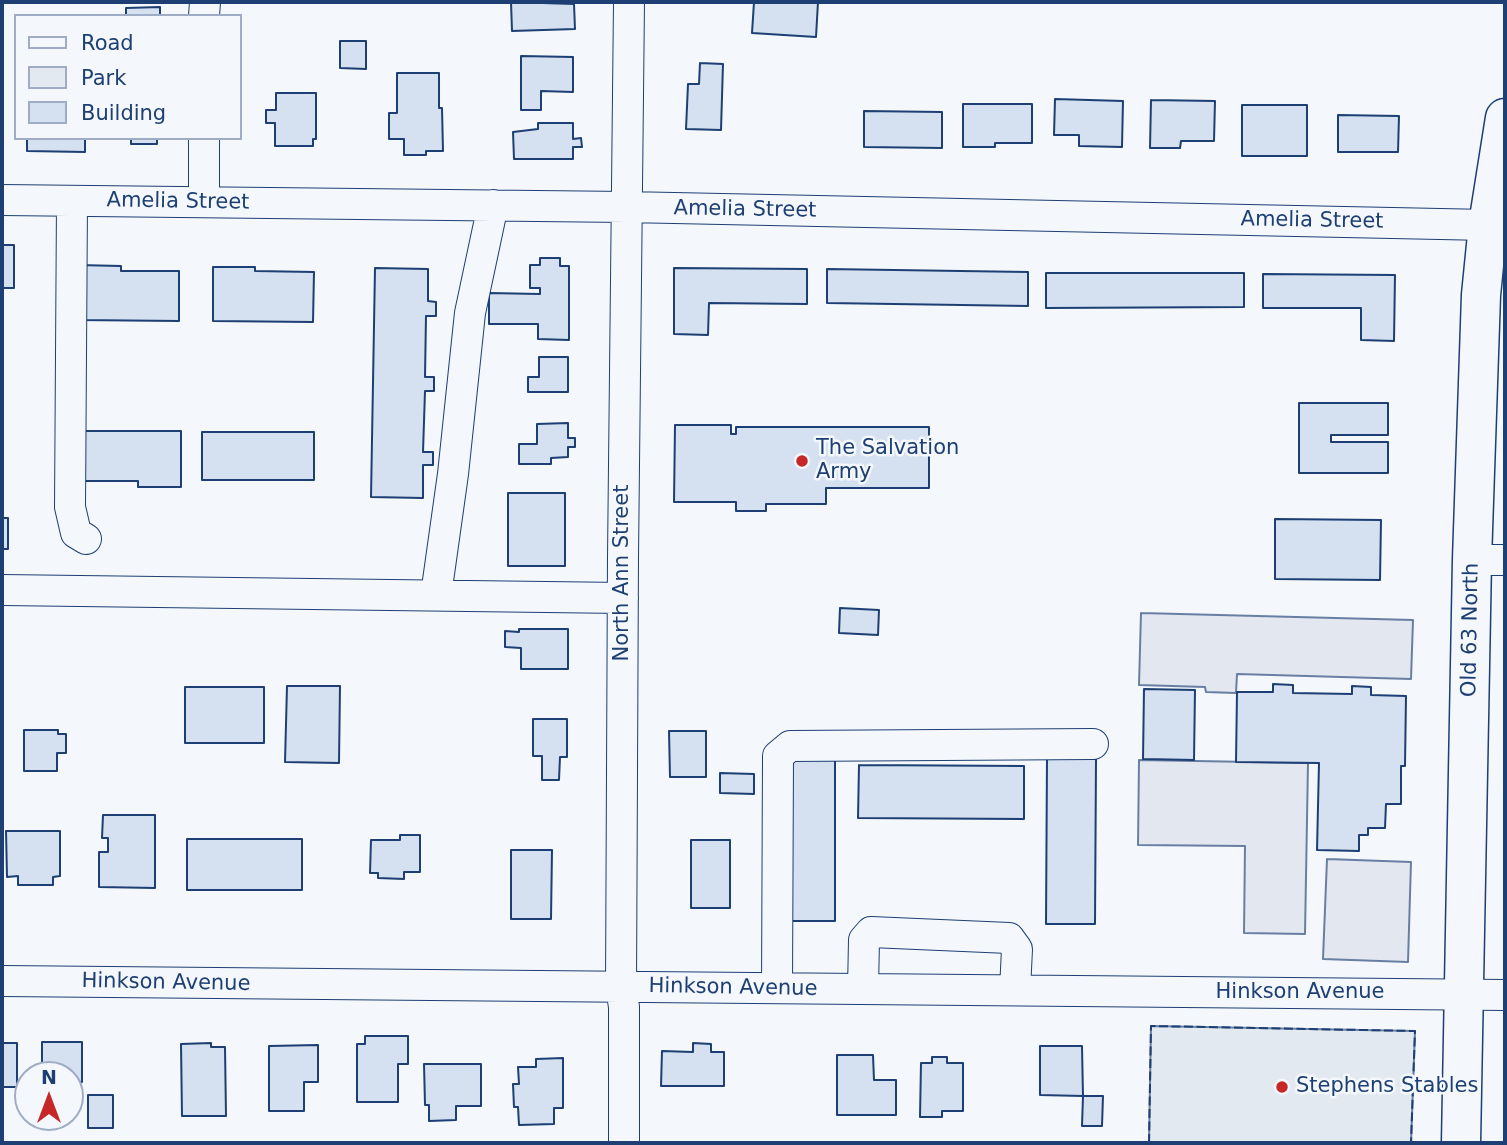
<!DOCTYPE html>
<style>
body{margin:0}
#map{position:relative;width:1507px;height:1145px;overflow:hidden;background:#f4f7fb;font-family:"DejaVu Sans",sans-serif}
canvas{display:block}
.frame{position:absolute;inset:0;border:4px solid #1d3f73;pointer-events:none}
.legend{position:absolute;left:14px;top:14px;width:228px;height:126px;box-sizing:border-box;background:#f4f7fb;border:2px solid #9eadc5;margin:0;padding:9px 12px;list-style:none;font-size:21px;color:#1d3f73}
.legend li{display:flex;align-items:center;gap:14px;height:35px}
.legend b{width:35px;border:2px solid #9eadc5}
.north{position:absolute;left:14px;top:1061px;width:70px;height:70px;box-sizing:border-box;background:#f4f7fb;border:2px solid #9eadc5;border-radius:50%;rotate:0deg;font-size:19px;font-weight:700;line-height:28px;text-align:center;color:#1d3f73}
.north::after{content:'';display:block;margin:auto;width:24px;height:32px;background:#c62828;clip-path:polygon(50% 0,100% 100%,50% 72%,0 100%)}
</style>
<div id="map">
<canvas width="1507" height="1145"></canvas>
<div class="frame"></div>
<ul class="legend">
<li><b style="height:9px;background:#f4f7fb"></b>Road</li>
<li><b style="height:19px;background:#e3e9f0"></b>Park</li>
<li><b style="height:19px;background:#d5e0f0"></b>Building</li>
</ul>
<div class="north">N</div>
</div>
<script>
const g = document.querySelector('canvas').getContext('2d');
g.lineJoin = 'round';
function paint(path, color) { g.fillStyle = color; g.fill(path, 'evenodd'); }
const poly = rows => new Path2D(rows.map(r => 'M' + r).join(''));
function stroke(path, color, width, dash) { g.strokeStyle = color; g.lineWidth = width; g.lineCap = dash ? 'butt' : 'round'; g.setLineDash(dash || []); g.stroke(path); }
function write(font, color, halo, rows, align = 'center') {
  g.font = font + ' "DejaVu Sans",sans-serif'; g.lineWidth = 5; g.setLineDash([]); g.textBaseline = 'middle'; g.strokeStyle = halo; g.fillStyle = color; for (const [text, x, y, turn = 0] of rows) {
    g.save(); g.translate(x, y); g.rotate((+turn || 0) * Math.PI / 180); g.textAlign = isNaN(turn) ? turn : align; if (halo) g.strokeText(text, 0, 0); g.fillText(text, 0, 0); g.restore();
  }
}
const green = poly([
 [1151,1026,1415,1031,1411,1143,1149,1143,1151,1026]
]);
paint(green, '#e3e9f0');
stroke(green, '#687fa3', 2);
const parking = poly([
 [1141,613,1413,620,1411,679,1237,674,1236,693,1206,692,1205,687,1139,685,1141,613],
 [1139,760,1308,763,1305,934,1244,933,1245,846,1138,845,1139,760],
 [1327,859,1411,862,1408,962,1323,959,1327,859]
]);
paint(parking, '#e3e8f0');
stroke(parking, '#687fa3', 2);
const building = poly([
 [511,2,574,4,575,29,512,31,511,2],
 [754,2,818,2,816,37,752,33,754,2],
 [160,7,160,16,126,16,126,8,160,7],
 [340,41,366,41,366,69,340,68,340,41],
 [521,56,573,57,573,92,541,91,541,110,521,110,521,56],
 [700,63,723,64,721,130,686,129,688,84,699,84,700,63],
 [397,73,439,73,439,108,442,108,443,151,426,151,426,155,404,155,404,139,389,139,389,113,397,113,397,73],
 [276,93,316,93,316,139,313,139,313,146,275,146,275,123,266,123,266,110,276,110,276,93],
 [1055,99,1123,101,1122,147,1079,146,1079,135,1054,135,1055,99],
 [1151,100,1215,101,1214,141,1181,141,1180,148,1150,148,1151,100],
 [963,104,1032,104,1032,143,995,143,995,147,963,147,963,104],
 [1242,105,1307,105,1307,156,1242,156,1242,105],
 [864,111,942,112,942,148,864,147,864,111],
 [1338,115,1399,116,1398,152,1338,152,1338,115],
 [538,123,573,123,573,139,581,138,582,147,573,147,573,159,514,159,513,132,538,129,538,123],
 [27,138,85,138,85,152,27,151,27,138],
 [131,138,157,138,157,144,131,144,131,138],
 [2,245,14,245,14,288,2,288,2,245],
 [540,258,560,258,560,266,569,266,569,340,538,339,538,324,489,324,489,293,540,294,540,288,530,288,530,265,540,265,540,258],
 [78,265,121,266,121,271,179,271,179,321,78,320,78,265],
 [213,267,255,267,255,271,314,272,313,322,213,321,213,267],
 [375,268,428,269,428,301,436,302,436,316,426,316,425,377,434,377,434,391,425,391,423,452,433,452,433,465,423,465,423,498,371,497,375,268],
 [674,268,807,269,807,304,709,303,708,335,674,334,674,268],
 [827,269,1028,272,1028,306,827,303,827,269],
 [1046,273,1244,273,1244,307,1046,308,1046,273],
 [1263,274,1395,275,1394,341,1361,340,1361,308,1263,308,1263,274],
 [539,357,568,357,568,392,528,392,528,377,539,377,539,357],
 [1299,403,1388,403,1388,435,1331,435,1331,442,1388,442,1388,473,1299,473,1299,403],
 [568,423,568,438,575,438,575,447,568,447,568,457,551,458,551,464,519,464,519,444,537,444,537,424,568,423],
 [675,425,731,425,731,434,736,434,736,427,929,427,929,488,826,488,826,504,766,504,766,511,736,511,736,502,674,502,675,425],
 [79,431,181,431,181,487,138,487,138,481,78,481,79,431],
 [202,432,314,432,314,480,202,480,202,432],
 [508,493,565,493,565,566,508,566,508,493],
 [2,518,8,518,8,549,2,549,2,518],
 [1275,519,1381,520,1380,580,1275,579,1275,519],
 [840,608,879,610,878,635,839,633,840,608],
 [519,629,568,629,568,669,521,669,521,648,505,647,505,631,519,632,519,629],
 [1273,684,1293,685,1293,693,1352,694,1352,686,1371,687,1371,695,1406,696,1405,766,1401,766,1401,804,1386,804,1385,828,1368,828,1368,835,1359,835,1359,851,1317,850,1319,763,1236,762,1237,692,1273,692,1273,684],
 [287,686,340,686,339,763,285,762,287,686],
 [185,687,264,687,264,743,185,743,185,687],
 [1144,689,1195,690,1194,760,1143,759,1144,689],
 [533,719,567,719,567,757,560,757,559,780,542,780,542,756,533,756,533,719],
 [24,730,58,730,58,734,66,734,66,753,57,753,57,771,24,771,24,730],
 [669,731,706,731,706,777,670,777,669,731],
 [783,756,835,756,835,921,783,921,783,756],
 [1047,758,1096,759,1095,924,1046,924,1047,758],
 [859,765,1024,766,1024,819,858,818,859,765],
 [720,773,754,774,754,794,720,793,720,773],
 [103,815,155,815,155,888,99,887,99,852,108,852,108,838,102,838,103,815],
 [6,831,60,831,60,876,53,877,53,885,18,885,18,876,7,877,6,831],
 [400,835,420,835,420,872,404,872,404,879,378,878,378,873,370,873,371,840,400,840,400,835],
 [187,839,302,839,302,890,187,890,187,839],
 [691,840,730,840,730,908,691,908,691,840],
 [511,850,552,850,551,919,511,919,511,850],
 [365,1036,408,1036,408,1064,398,1064,398,1102,357,1102,357,1044,365,1044,365,1036],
 [42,1042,82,1042,82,1082,70,1082,70,1075,42,1075,42,1042],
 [2,1043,17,1043,17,1087,2,1087,2,1043],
 [211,1043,211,1047,225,1047,226,1116,182,1116,181,1044,211,1043],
 [693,1043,711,1044,711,1052,724,1052,724,1086,661,1086,662,1051,693,1052,693,1043],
 [318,1045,318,1082,304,1082,304,1111,269,1111,269,1046,318,1045],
 [1040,1046,1082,1046,1083,1096,1040,1095,1040,1046],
 [837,1055,873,1055,874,1080,896,1080,896,1115,837,1115,837,1055],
 [932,1057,947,1057,947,1063,963,1063,963,1111,942,1111,942,1117,920,1117,921,1063,932,1063,932,1057],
 [563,1058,563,1108,554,1108,554,1124,519,1125,518,1107,514,1107,513,1084,519,1084,518,1067,536,1067,536,1059,563,1058],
 [424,1064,481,1064,481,1106,456,1106,456,1120,429,1121,429,1105,425,1105,424,1064],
 [88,1095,113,1095,113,1128,88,1128,88,1095],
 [1083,1096,1103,1096,1102,1126,1082,1126,1083,1096]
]);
paint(building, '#d5e0f0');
stroke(building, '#1d3f73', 2);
const minor = poly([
 [204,16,205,2],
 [2,200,626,207,1488,225],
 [72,201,70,507,76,533,86,539],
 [204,202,204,138],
 [1472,560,1505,560],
 [2,590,623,598],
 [436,595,453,474,470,313,493,205],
 [2,981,1505,995],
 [777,988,778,756,790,746,1093,744],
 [863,989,864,940,871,932,1009,938,1017,949,1015,990],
 [624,1143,624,1007,621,987,623,557,629,2]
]);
const major = poly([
 [1461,1143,1472,560,1481,295,1488,225,1505,118]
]);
stroke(minor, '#1d3f73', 32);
stroke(major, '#1d3f73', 41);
stroke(minor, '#f4f7fb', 30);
stroke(major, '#f4f7fb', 38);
stroke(poly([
 [1149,1143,1151,1026,1415,1031,1411,1143]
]), '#1d3f73', 2, [9, 3.5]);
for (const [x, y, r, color] of [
 [802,461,7,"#c62828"],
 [1282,1087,7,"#c62828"]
]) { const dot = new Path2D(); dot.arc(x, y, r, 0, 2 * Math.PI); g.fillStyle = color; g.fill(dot); stroke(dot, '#f4f7fb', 2.5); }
write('21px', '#1d3f73', '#f4f7fb', [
 ["Amelia Street",178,202,1],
 ["Amelia Street",745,210,1],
 ["Amelia Street",1312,221,1],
 ["North Ann Street",623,573,-90],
 ["Old 63 North",1471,630,-89],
 ["Hinkson Avenue",166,983,1],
 ["Hinkson Avenue",733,988,1],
 ["Hinkson Avenue",1300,993]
]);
write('21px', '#1d3f73', '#f4f7fb', [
 ["The Salvation",816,449],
 ["Army",816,473],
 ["Stephens Stables",1296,1087]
], 'left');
</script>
